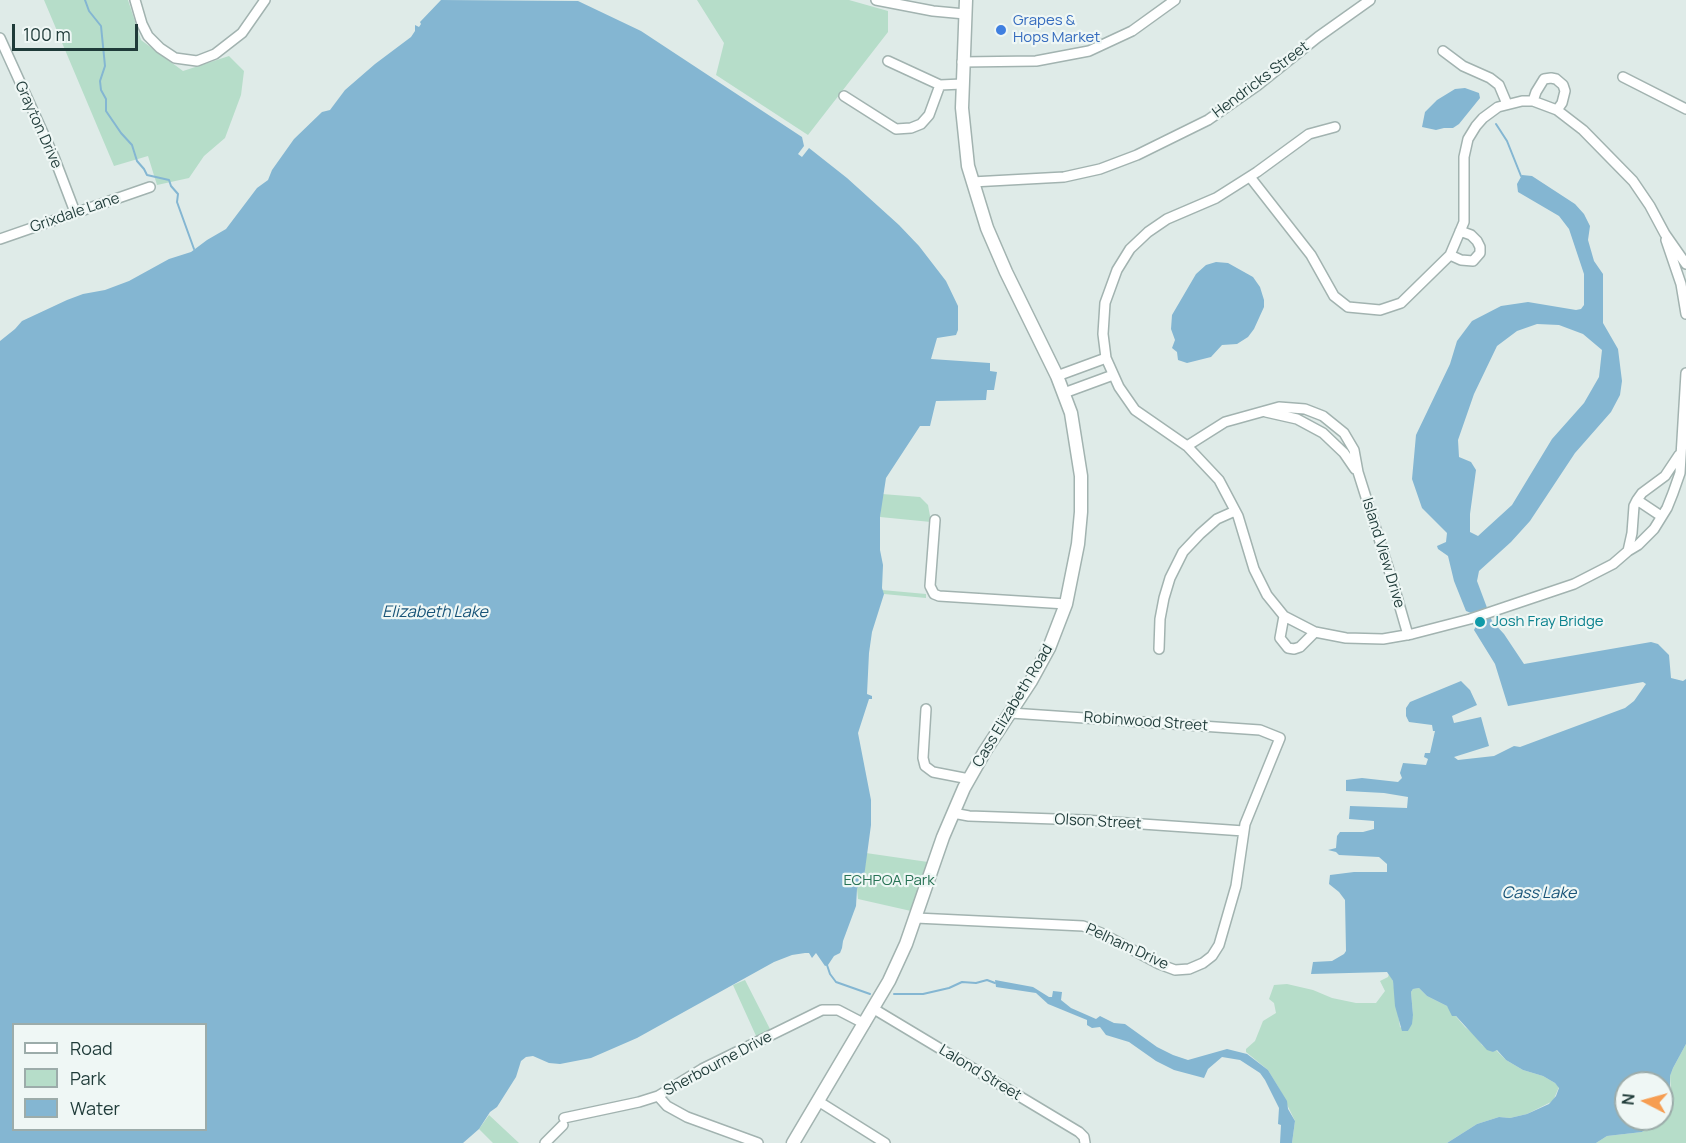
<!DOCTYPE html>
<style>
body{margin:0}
#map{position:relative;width:1686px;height:1143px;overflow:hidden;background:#dfebe8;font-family:Manrope,sans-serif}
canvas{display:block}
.legend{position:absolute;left:12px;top:1023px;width:195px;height:108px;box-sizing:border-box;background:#eff7f5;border:2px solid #9cacaa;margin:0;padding:8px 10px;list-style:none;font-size:18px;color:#1f3b39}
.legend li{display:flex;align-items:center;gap:12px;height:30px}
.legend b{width:30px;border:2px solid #9cacaa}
.north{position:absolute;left:1614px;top:1071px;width:60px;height:60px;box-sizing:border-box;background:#eff7f5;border:2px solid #9cacaa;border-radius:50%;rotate:276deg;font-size:16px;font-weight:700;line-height:24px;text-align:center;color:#1f3b39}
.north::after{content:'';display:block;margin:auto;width:21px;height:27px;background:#f69d51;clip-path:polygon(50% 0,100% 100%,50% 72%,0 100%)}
.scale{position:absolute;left:12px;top:24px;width:126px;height:27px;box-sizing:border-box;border:3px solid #1f3b39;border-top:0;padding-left:8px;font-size:18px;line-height:21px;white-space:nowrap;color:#1f3b39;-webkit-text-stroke:4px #eff7f5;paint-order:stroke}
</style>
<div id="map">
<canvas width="1686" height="1143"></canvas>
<ul class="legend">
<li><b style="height:8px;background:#fff"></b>Road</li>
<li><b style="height:16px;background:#b6ddc9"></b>Park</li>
<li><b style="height:16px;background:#84b6d2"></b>Water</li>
</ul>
<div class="north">N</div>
<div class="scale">100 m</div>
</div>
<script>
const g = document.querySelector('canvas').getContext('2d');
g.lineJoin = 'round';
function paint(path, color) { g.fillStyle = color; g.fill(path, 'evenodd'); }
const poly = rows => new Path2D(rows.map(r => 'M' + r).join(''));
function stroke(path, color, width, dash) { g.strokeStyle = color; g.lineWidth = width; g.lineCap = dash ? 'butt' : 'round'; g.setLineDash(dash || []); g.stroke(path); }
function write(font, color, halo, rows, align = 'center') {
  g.font = font + ' Manrope,sans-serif'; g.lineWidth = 4.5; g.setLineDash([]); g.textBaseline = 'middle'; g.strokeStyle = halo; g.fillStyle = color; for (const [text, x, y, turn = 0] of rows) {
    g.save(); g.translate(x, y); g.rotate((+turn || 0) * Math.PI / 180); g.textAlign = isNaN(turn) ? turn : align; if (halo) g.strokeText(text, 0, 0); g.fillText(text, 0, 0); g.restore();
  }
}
paint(poly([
 [44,0,128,0,141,40,183,71,229,56,244,71,241,95,225,138,204,156,189,178,157,185,148,156,114,166],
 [697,0,849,0,888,11,888,32,808,135,716,75,724,43],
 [882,494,920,497,928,505,930,516,933,520,931,522,880,517],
 [882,590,926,594,926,598,884,594],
 [866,853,928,862,911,911,858,899,857,889,864,877],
 [1389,974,1393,981,1400,1027,1408,1031,1413,1015,1411,992,1413,989,1419,988,1427,996,1447,1006,1465,1027,1476,1036,1482,1045,1493,1052,1496,1050,1506,1060,1523,1070,1543,1076,1555,1083,1559,1087,1553,1101,1527,1114,1510,1118,1499,1117,1477,1124,1447,1143,1292,1143,1295,1121,1280,1090,1268,1070,1246,1052,1246,1049,1255,1041,1263,1021,1276,1013,1274,1003,1269,999,1274,985,1287,984,1313,990,1332,998,1356,1003,1376,1003,1385,991,1380,981,1388,977],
 [745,980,771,1031,757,1038,733,985],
 [1686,1044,1686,1143,1596,1143,1607,1136,1642,1132,1659,1119,1662,1119,1662,1114,1667,1107,1671,1090,1670,1076,1673,1068],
 [489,1115,519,1143,493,1143,479,1129]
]), '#b6ddc9');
paint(poly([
 [441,0,578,1,641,31,802,137,804,146,798,154,802,157,809,148,847,178,899,225,919,246,946,281,958,306,958,330,956,335,937,338,931,359,990,363,990,371,997,372,994,390,987,390,986,400,936,401,930,426,920,426,886,478,880,517,880,550,883,565,882,588,884,594,872,632,869,653,867,694,872,696,872,699,869,699,858,733,871,800,871,825,864,877,857,889,856,906,843,941,842,948,840,953,834,956,828,965,825,966,816,953,812,958,809,953,805,953,792,955,774,962,637,1038,591,1058,560,1064,549,1063,533,1056,526,1057,521,1061,516,1077,497,1107,490,1112,479,1129,463,1143,0,1143,0,341,15,329,22,321,67,300,83,294,105,290,129,281,169,259,191,252,207,240,226,229,257,188,268,180,272,170,294,139,322,112,330,110,345,90,375,64,411,37,415,31,415,25,419,27,421,24,420,22],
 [14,1024,206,1024,206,1130,14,1130],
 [1465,88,1479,93,1480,98,1459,124,1453,128,1444,128,1436,130,1422,127,1425,112,1437,100,1455,89],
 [1522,175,1532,176,1575,204,1584,214,1590,226,1588,240,1594,261,1603,274,1603,323,1618,349,1622,381,1620,395,1611,412,1575,453,1530,521,1511,542,1479,571,1477,581,1492,621,1504,634,1524,664,1651,642,1658,644,1669,655,1671,678,1683,681,1686,679,1686,1044,1673,1068,1670,1076,1670,1098,1662,1114,1662,1083,1626,1083,1626,1119,1659,1119,1642,1132,1607,1136,1596,1143,1447,1143,1477,1124,1499,1117,1510,1118,1527,1114,1549,1104,1556,1096,1559,1088,1555,1083,1543,1076,1523,1070,1506,1060,1497,1050,1493,1052,1487,1050,1456,1016,1452,1016,1447,1006,1427,996,1419,988,1413,989,1411,992,1413,1015,1412,1024,1408,1031,1402,1031,1395,1006,1393,981,1387,972,1311,974,1313,962,1332,961,1344,954,1346,951,1345,900,1339,892,1329,884,1330,875,1354,872,1387,872,1387,864,1379,857,1339,855,1336,852,1328,850,1336,848,1337,836,1340,832,1363,832,1374,829,1374,821,1349,819,1350,806,1407,808,1408,797,1384,793,1346,791,1346,780,1362,778,1398,782,1402,778,1400,773,1403,763,1426,765,1428,759,1424,757,1425,753,1430,753,1435,731,1433,731,1432,725,1409,722,1406,716,1406,708,1410,702,1461,681,1470,690,1477,705,1452,716,1454,723,1481,717,1489,746,1454,757,1458,760,1494,756,1514,746,1520,747,1625,708,1634,701,1646,684,1643,682,1508,706,1495,664,1474,630,1476,626,1471,613,1466,611,1454,581,1448,556,1438,549,1437,546,1446,542,1447,533,1422,508,1412,479,1416,435,1450,364,1457,341,1472,321,1501,306,1528,302,1576,310,1581,309,1584,305,1584,274,1569,229,1559,216,1518,192,1517,184],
 [1537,324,1559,325,1583,334,1602,350,1599,377,1584,403,1552,439,1512,505,1478,536,1470,532,1470,514,1476,470,1471,462,1459,457,1458,440,1474,394,1497,346,1517,331],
 [1216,262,1228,263,1253,277,1260,287,1264,300,1264,307,1254,329,1248,337,1237,344,1222,345,1211,357,1187,363,1178,360,1177,352,1172,348,1175,340,1171,329,1172,315,1196,274,1206,265],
 [995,980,1033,987,1049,997,1052,997,1053,991,1062,992,1061,1000,1071,1008,1096,1019,1100,1016,1114,1023,1125,1024,1157,1047,1173,1055,1188,1060,1227,1049,1247,1054,1268,1070,1287,1101,1288,1109,1295,1121,1292,1143,1280,1143,1281,1125,1278,1124,1279,1108,1265,1080,1260,1073,1240,1060,1222,1057,1208,1069,1204,1078,1174,1070,1156,1061,1129,1042,1106,1035,1100,1027,1092,1028,1087,1025,1087,1020,1048,1004,1036,993,996,987]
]), '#84b6d2');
stroke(poly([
 [85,0,89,11,101,26,105,66,100,81,101,90,106,99,106,111,121,133,132,145,137,161,144,169,147,175,169,180,171,186,178,194,177,202,194,249],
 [1496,124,1507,141,1521,176],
 [827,965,830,974,836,982,870,994],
 [894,994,923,994,949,988,962,982,976,983,987,980,995,983]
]), '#84b6d2', 2);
const minor = poly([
 [135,0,142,24,148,36,160,48,175,58,197,61,215,54,242,33,265,0],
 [876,0,933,11,965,14],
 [0,38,54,157,75,212],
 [1443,51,1463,66,1490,78,1499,85,1507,104],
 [888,61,940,85],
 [962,62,1036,61,1089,51,1132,31,1175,0],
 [1623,77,1686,109],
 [844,96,896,129,911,128,921,124,929,115,940,85,962,84],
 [1533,101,1536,92,1544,79,1551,78,1556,79,1563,85,1565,91,1562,103,1557,110],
 [1335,127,1309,134,1257,172,1216,198,1167,219,1148,232,1130,249,1117,270,1105,303,1103,334,1106,358,1119,387,1135,410,1187,446,1219,480,1238,516,1254,569,1267,595,1284,616,1315,632,1346,638,1383,639,1412,634,1470,619,1574,584,1613,564,1628,551,1638,545,1654,529,1667,508,1673,493,1680,473,1686,373],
 [1250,177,1311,255,1334,296,1348,307,1380,310,1401,303,1450,255,1464,222,1464,157,1468,139,1476,126,1483,118,1498,107,1522,101,1533,101,1557,110,1583,130,1633,181,1650,206,1665,234,1686,264],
 [972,182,1064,177,1100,169,1137,155,1208,120,1258,85,1318,37,1370,0],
 [0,239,150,187],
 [1666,240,1681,284,1686,314],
 [1450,255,1461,260,1473,261,1480,253,1480,247,1477,241,1471,235,1460,231],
 [1057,376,1106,358],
 [1064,393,1113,375],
 [1266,412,1297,419,1323,433,1344,453,1355,469],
 [1187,446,1225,422,1279,407,1305,409,1323,416,1344,433,1354,450,1358,472,1393,583,1408,635],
 [1637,500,1661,516],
 [935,520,930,586,934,594,939,596,1066,604],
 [1628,551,1632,533,1634,506,1637,500,1642,493,1665,476,1679,455],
 [1284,616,1280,638,1288,648,1294,649,1300,647,1315,632],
 [1159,649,1160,619,1164,598,1170,578,1183,552,1200,534,1217,519,1235,511],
 [926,709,923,758,925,766,933,772,969,779],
 [953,813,969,816,1084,820,1244,831],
 [916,918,1083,926,1101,933,1159,964,1175,970,1189,969,1203,963,1212,956,1219,945,1236,886,1245,824,1280,738,1260,730,1011,713],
 [874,1009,1079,1132,1084,1137,1085,1143],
 [658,1096,667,1106,687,1117,758,1143],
 [818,1101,885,1143],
 [564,1118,639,1102,658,1096,702,1069,822,1010,838,1010,865,1024],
 [545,1143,563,1125]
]);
const tertiary = poly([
 [793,1143,889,981,906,944,943,837,964,788,985,751,1031,681,1049,648,1066,604,1078,544,1081,512,1081,476,1071,413,1057,376,1006,272,987,228,968,166,962,108,966,0]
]);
stroke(minor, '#a2b3b0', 12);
stroke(tertiary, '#a2b3b0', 15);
stroke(minor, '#fff', 9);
stroke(tertiary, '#fff', 12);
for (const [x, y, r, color] of [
 [1001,30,6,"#3f7fe0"],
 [1480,622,6,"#0f9aa8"]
]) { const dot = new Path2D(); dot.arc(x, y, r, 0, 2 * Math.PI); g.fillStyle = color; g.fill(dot); stroke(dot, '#eff7f5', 2); }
write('15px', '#366cbe', '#eff7f5', [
 ["Grapes &",1013,21],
 ["Hops Market",1013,38]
], 'left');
write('15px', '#1f3b39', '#eff7f5', [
 ["Hendricks Street",1261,80,-37],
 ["Grayton Drive",38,125,66],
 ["Grixdale Lane",75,213,-19],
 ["Island View Drive",1383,553,73],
 ["Cass Elizabeth Road",1013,706,-59],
 ["Robinwood Street",1146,722,4],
 ["Olson Street",1098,822,3],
 ["Pelham Drive",1127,947,25],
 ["Sherbourne Drive",718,1064,-28],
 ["Lalond Street",980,1073,31]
]);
write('15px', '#0d838f', '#eff7f5', [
 ["Josh Fray Bridge",1492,622]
], 'left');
write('15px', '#287355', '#eff7f5', [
 ["ECHPOA Park",889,881]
]);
write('italic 16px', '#185478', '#eff7f5', [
 ["Elizabeth Lake",435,613],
 ["Cass Lake",1539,894]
]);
</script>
